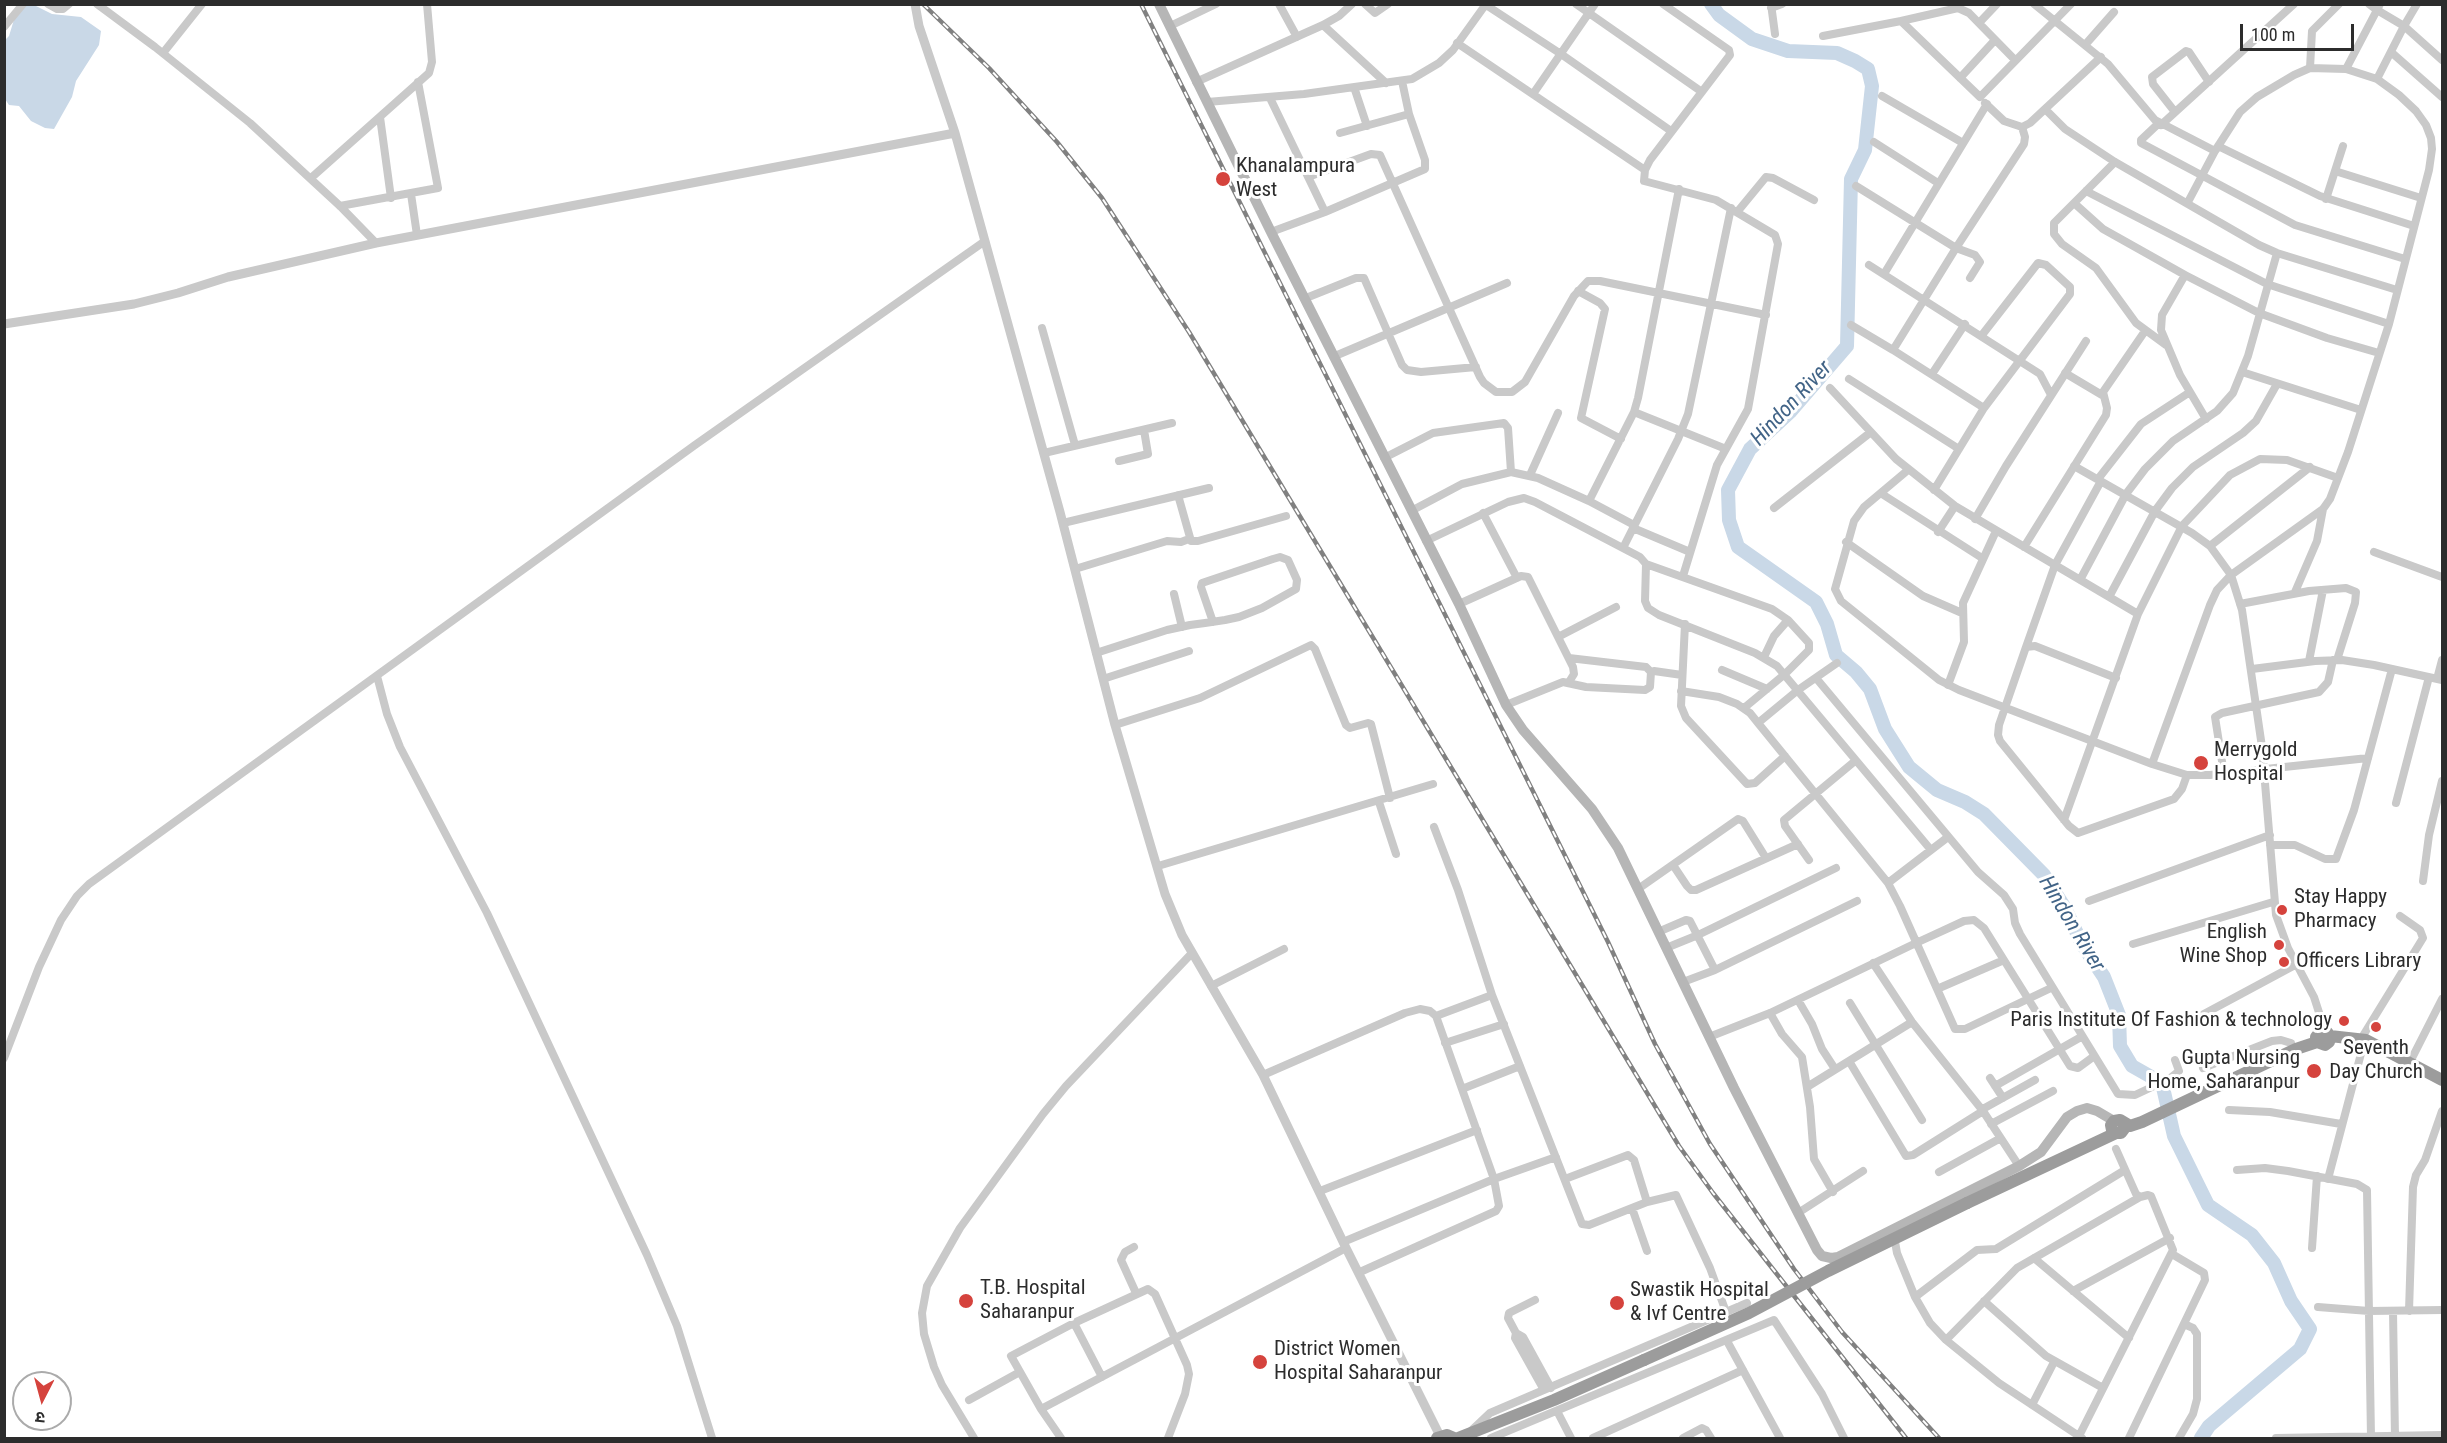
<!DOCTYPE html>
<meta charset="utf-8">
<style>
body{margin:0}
#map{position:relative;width:2447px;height:1443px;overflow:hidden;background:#fff;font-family:"Roboto Condensed","Noto Sans Devanagari",sans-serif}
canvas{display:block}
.frame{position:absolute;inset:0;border:6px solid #2c2c2c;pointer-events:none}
.north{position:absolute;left:12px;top:1371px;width:60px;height:60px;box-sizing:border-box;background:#fff;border:2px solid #ababab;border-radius:50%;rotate:186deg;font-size:16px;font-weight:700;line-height:24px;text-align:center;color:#2c2c2c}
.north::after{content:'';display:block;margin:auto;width:21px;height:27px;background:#d5433d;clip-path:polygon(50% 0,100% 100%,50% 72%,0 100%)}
.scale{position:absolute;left:2240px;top:24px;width:114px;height:27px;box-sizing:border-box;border:3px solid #2c2c2c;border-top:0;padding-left:8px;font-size:18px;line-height:21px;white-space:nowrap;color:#2c2c2c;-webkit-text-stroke:4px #fff;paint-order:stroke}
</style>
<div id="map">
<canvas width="2447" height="1443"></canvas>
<div class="frame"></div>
<div class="north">उ</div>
<div class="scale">100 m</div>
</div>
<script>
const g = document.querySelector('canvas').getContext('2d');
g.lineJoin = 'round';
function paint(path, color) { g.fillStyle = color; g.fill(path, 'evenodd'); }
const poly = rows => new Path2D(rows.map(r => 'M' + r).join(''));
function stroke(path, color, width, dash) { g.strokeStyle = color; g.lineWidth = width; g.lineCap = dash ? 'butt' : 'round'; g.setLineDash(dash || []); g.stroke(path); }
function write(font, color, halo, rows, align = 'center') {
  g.font = font + ' "Roboto Condensed",sans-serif'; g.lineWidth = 6; g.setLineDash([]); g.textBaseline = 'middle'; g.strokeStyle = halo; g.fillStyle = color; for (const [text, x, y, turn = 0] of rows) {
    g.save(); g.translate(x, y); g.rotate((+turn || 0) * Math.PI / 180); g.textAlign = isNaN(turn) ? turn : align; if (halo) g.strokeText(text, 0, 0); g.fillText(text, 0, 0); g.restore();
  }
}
paint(poly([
 [27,5,34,5,52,14,81,17,101,31,99,45,76,81,72,97,54,129,45,128,31,121,19,106,9,105,5,99,4,41,9,36,16,13]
]), '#c9d8e7');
stroke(poly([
 [1711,4,1719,15,1752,39,1788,51,1837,53,1855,61,1868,69,1872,86,1865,150,1851,179,1847,346,1791,411,1750,449,1728,490,1729,520,1738,547,1816,602,1827,624,1836,655,1856,672,1870,689,1885,729,1909,767,1937,790,1965,802,1984,814,2044,875,2065,908,2082,944,2104,977,2119,1015,2120,1046,2132,1066,2162,1083,2174,1136,2208,1205,2252,1235,2274,1263,2291,1301,2310,1329,2300,1349,2209,1426,2201,1438]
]), '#c9d8e7', 14);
stroke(poly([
 [48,4,57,9,63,9,69,4],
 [97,4,155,47,250,123,340,206,376,243],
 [1279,4,1297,37],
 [1365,4,1375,13,1388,4],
 [1576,4,1702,92],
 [1663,4,1729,50,1730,55,1650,160,1645,170,1644,181,1716,200,1775,235,1778,244,1748,409,1717,465,1683,576],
 [1771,4,1775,34],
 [2034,4,2108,64,2155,120,2215,151],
 [2380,4,2377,10,2404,26,2442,60],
 [1486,5,1561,54,1671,131],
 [1771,8,1782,4],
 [1901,21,1958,8,1969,13,2015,60],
 [1979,23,1997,4],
 [1323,25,1386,83],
 [1170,26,1216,4],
 [4,27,23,4],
 [1823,36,1901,21,1980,97,2071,4],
 [1457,43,1645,170],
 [2085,45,2114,12],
 [2391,52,2442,97],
 [163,53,202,4],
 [2101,57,2045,109,2065,129,2115,162,2259,245,2277,253,2397,290],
 [2310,68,2312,31,2339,4],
 [2346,69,2377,10,2369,4],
 [1960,78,1995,40],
 [2377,79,2404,26,2417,4],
 [1196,82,1323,25,1339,16,1352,4],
 [1354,87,1367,126],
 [1533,94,1595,4],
 [1882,96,1963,143],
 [1270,98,1325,212],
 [1207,102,1304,94,1412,79,1439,63,1453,50,1486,4],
 [1985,103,2004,121,2022,127,2030,123,2045,109],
 [2175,112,2153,84,2152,77,2186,51,2189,52,2209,82],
 [380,117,391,198],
 [2159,123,2141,140,2141,143,2295,225,2405,259],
 [2161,125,2294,4],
 [1340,133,1409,114],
 [1874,142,1938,183],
 [2218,146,2320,196,2414,226],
 [2335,171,2421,198],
 [1308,177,1371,154,1380,155,1480,377,1484,383,1496,392,1512,392,1525,382,1574,296,1588,281,1600,281,1766,315],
 [311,178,429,73,432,62,427,4],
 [1856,186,1956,248,1975,255,1980,262,1970,278],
 [2086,191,2267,284,2389,324],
 [411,194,417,235],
 [2326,199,2343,146],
 [2074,203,2115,162],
 [340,206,438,188,418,82],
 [1738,211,1766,177,1773,178,1814,200],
 [1271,232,1325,212,1425,169,1425,160,1409,114,1402,81],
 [1869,265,2040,374,2051,395],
 [1884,274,1987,104],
 [2185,275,2162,315,2161,330,2180,375,2206,419],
 [1578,291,1600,303,1605,309,1581,418,1621,439],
 [1306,298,1356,278,1364,278,1402,365,1407,370,1421,372,1476,367],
 [1851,325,1893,350],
 [1042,328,1075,445],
 [2166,345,2136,323,2096,268,2062,244,2054,234,2054,223,2074,203,2103,229,2185,275,2259,313,2327,338,2379,353],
 [1335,356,1507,283],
 [2242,372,2361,410],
 [2065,373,2102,395],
 [1932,374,1965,324],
 [1849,379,1959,449],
 [1830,388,1896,459,1955,506,2138,614],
 [1984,408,1893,350,1956,248,2024,144,2025,137,2022,127],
 [1634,412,1726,449],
 [1044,453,1172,423],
 [1384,458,1433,433,1504,423,1508,428,1511,472],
 [1119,461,1148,454,1144,430],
 [2074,466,2192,533,2210,546,2231,575,2242,610,2262,747,2276,915,2288,948,2314,997,2325,1031],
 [1908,470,1864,507,1854,521,1835,589,1841,601,1939,680,1959,690,2152,764,2187,775,2210,775,2368,758],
 [1530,475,1558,413],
 [2098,479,2141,424,2190,392],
 [1934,490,1984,408,2070,294,2070,287,2046,265,2038,263,1982,335],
 [1882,494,1982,558],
 [1178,495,1191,541,1198,541,1286,516],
 [1589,501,1634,412,1638,398,1679,189],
 [1774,508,1871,432],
 [1411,511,1462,484,1511,472,1538,478,1589,501,1634,525],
 [1483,513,1517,578],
 [1975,519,2006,466,2086,341],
 [1063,523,1209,488],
 [1633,528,1690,552],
 [1938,532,1955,506],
 [1426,541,1508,502,1524,498,1535,502,1640,557,1646,564,1645,601,1648,608,1659,615,1755,653,1777,666,1931,850],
 [1846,542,1923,596,1962,613],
 [2210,546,2310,467],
 [2024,547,2106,415,2107,408,2103,392,2145,331],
 [1623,548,1678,439,1688,414,1731,208],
 [2374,552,2442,577],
 [1646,564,1772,609,1788,620,1809,643,1809,650,1785,674,1744,708],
 [1075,569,1167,541,1181,542,1189,539],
 [2080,580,2126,494,2145,469,2173,441,2217,411,2233,393,2248,356,2277,253],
 [2295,592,2317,541,2323,509],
 [1174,594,1182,627],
 [2109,597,2155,511,2172,488,2193,467,2243,433,2256,421,2277,384],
 [1459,604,1521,576,1528,577,1573,667,1574,674,1569,682],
 [2240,604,2309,591,2346,588,2356,592,2355,603,2337,660],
 [1685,624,1681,706,1686,718,1747,784,1755,783,1785,756],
 [1558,637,1616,607],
 [2026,647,2055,565,2101,481],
 [1096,653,1167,630,1190,625,1205,623,1225,620,1239,617,1262,608,1296,589,1297,580,1288,560,1280,557,1273,559,1202,583,1201,587,1213,622],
 [1764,657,1774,636,1788,620],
 [1569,658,1646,667,1651,672],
 [2309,661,2323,590],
 [2252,669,2315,661,2342,660,2374,665,2442,680],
 [1722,670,1767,689],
 [377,676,387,714,400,747,487,913,647,1255,677,1326,712,1438],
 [1816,678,1978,872,2004,895,2013,909,2015,923,2020,934,2118,1094,2135,1095,2169,1079,2179,1071,2175,1060],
 [2116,678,2035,646,2026,647,1999,725,1998,735,2000,741,2069,826,2078,833,2174,799,2182,789,2187,775],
 [1103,679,1189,651],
 [2437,679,2442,660],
 [1948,685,1964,642,1963,603,1996,531],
 [1681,691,1719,697,1737,704,1750,713,1758,723,1888,883,1900,906,1955,1029,1965,1029,2051,988],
 [1506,705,1563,682,1586,687,1645,690,1650,687,1651,672,1654,671,1682,675],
 [1758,723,1798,690,1837,663],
 [1115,725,1200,698,1311,645,1315,649,1346,725,1350,728,1368,723,1371,724,1390,798],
 [2152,764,2210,605,2217,590,2231,575,2323,509,2330,499,2348,452,2389,324,2429,170,2432,149,2431,138,2426,125,2416,111,2399,95,2377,79,2346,69,2310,68,2294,75,2257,97,2240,112,2215,151,2188,202],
 [2224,774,2215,717,2222,713,2319,692,2328,682,2333,660],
 [1379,802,1396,854],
 [2396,803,2429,677],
 [2064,820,2138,614,2182,526,2230,475,2260,459,2287,460,2338,478],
 [1434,827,1458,890,1492,995,1582,1224,1589,1225,1647,1202,1676,1195,1710,1268,1726,1312],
 [2270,845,2295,845,2325,859,2336,859,2354,810,2392,669],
 [1809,860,1785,826,1784,820,1855,761],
 [1673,865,1687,886,1691,890,1696,890,1798,844],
 [1158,866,1433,784],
 [2423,881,2429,835,2442,781],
 [1888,883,1948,837],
 [1638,889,1738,819,1743,821,1766,858],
 [2089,901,2270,835],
 [1658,932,1686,920,1690,921,1715,970],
 [2133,944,2273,902],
 [1666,948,1698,935,1836,868],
 [1873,963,1912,1022,1983,1111,2019,1166],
 [1683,982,1715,970,1857,901],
 [1211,986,1284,949],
 [1937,989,2004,960],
 [1798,1000,1812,1024,1822,1049,1835,1069],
 [1850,1003,1922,1120],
 [1770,1013,1782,1034,1802,1057,1810,1107,1814,1159,1833,1192],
 [2202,1015,2297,964],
 [1436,1016,1492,995],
 [1709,1037,1770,1013,1916,943,1964,921,1974,920,1984,928,2070,1066,2078,1068,2093,1057],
 [2361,1039,2423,938,2420,930,2400,916],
 [1445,1043,1504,1024],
 [4,1058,39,967,61,920,77,896,89,884,695,445,985,241],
 [1849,1061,1906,1156,1913,1155,1983,1111],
 [2410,1062,2442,999],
 [2203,1068,2272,1041,2281,1040,2291,1043],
 [1263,1075,1405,1013,1420,1009,1430,1011,1436,1016,1494,1179,1499,1206,1496,1211,1360,1272],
 [1990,1078,2003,1098],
 [1995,1086,2081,1037],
 [1807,1087,1912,1022],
 [1462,1089,1520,1066],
 [1981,1110,2035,1080],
 [2229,1110,2270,1112,2341,1124],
 [1991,1124,2053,1091],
 [2237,1170,2265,1168,2288,1171,2357,1184,2367,1190,2371,1438],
 [1939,1172,1999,1139],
 [1565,1179,1628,1155,1634,1160,1647,1202],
 [2328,1179,2363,1046],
 [1320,1191,1477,1130],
 [1632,1208,1647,1251],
 [1798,1213,1863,1171],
 [1894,1236,1897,1253,1915,1297,1930,1323,1946,1340,1999,1383,2082,1438],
 [1343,1242,1494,1179,1556,1157],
 [1134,1247,1125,1252,1121,1260,1136,1293],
 [2312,1248,2317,1176],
 [2034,1258,2129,1338],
 [2073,1291,2170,1238],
 [1915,1297,1977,1250,1996,1249,2125,1170],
 [1535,1300,1509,1313,1508,1318,1516,1333,1515,1338,1544,1390],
 [1984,1301,2046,1356,2103,1388],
 [2318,1307,2369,1311,2442,1310],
 [2393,1311,2395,1438],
 [2409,1311,2413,1187,2416,1175,2425,1160,2442,1111],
 [1074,1323,1102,1377],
 [1516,1333,1523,1337,1551,1388],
 [1946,1340,2017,1268,2140,1197],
 [1727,1341,1780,1438],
 [969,1400,1018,1373],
 [2032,1405,2054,1362],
 [1041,1409,1346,1248],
 [1557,1411,1571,1438],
 [1472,1430,1490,1413,1747,1303],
 [2079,1436,2173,1250,2151,1196,2148,1195,2140,1197,2136,1194,2116,1149],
 [974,1438,942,1385,934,1367,924,1334,922,1313,927,1286,960,1228,1043,1114,1066,1086,1192,953],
 [1061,1438,1041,1409,1011,1356,1074,1323,1148,1289,1155,1294,1187,1365,1189,1374,1185,1394,1168,1438],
 [1491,1438,1774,1320,1822,1394,1844,1438],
 [1593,1438,1743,1370],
 [1683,1438,1702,1428,1706,1430,1711,1438],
 [2129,1438,2205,1280,2204,1273,2172,1254],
 [2179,1438,2193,1414,2197,1399,2197,1334,2193,1328,2184,1324],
 [2276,1438,2442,1435]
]), '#c9c9c9', 8);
stroke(poly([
 [915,4,919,26,955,133],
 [4,324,134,304,178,293,228,277,376,243,955,133,1060,512,1115,725,1165,894,1182,935,1263,1075,1346,1248,1440,1436]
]), '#c9c9c9', 9);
stroke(poly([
 [1159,4,1271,232,1459,604,1506,705,1523,730,1592,809,1618,848,1734,1088,1817,1250,1822,1256,1831,1258,1838,1257,2019,1166,2041,1152,2067,1117,2077,1111,2087,1108,2097,1111,2114,1121]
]), '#b6b6b6', 10);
stroke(poly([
 [2330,1036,2366,1040,2442,1080],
 [2124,1124,2124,1129,2121,1133,2116,1133,2112,1130,2111,1125,2114,1121,2120,1120,2130,1126,2142,1122,2296,1049,2317,1042,2325,1045,2329,1042,2330,1036,2327,1032,2320,1032,2316,1037,2317,1042],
 [1967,1203,2116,1133],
 [1437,1438,1447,1435,1454,1438],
 [1458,1438,1554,1400,1644,1360]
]), '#9c9c9c', 12);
const rail = poly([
 [923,4,989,68,1057,142,1102,198,1189,332,1679,1146,1713,1193,1906,1438],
 [1141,4,1608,942,1655,1044,1710,1144,1794,1269,1842,1332,1939,1438]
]);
stroke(rail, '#818181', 4.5);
stroke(rail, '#fff', 2, [7]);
stroke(poly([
 [1644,1360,1749,1313,1828,1271,1967,1203]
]), '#9c9c9c', 12);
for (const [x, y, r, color] of [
 [1223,179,8,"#d5433d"],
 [2201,763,8,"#d5433d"],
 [2282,910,6,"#d5433d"],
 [2279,945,6,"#d5433d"],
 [2284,962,6,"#d5433d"],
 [2344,1021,6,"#d5433d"],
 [2376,1027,6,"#d5433d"],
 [2314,1071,8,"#d5433d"],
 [966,1301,8,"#d5433d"],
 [1617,1303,8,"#d5433d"],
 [1260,1362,8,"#d5433d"]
]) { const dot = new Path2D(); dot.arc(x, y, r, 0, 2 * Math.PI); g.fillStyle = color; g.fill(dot); stroke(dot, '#fff', 2); }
write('21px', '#2c2c2c', '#fff', [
 ["Khanalampura",1236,167],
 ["West",1236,191],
 ["Merrygold",2214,751],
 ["Hospital",2214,775],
 ["Stay Happy",2294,898],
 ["Pharmacy",2294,922],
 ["English",2267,933,"right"],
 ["Wine Shop",2267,957,"right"],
 ["Officers Library",2296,962],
 ["Paris Institute Of Fashion & technology",2332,1021,"right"],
 ["Seventh",2376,1049,"center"],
 ["Day Church",2376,1073,"center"],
 ["Gupta Nursing",2300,1059,"right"],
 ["Home, Saharanpur",2300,1083,"right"],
 ["T.B. Hospital",980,1289],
 ["Saharanpur",980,1313],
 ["Swastik Hospital",1630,1291],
 ["& Ivf Centre",1630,1315],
 ["District Women",1274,1350],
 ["Hospital Saharanpur",1274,1374]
], 'left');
write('italic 22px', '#426487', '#fff', [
 ["Hindon River",1792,404,-47],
 ["Hindon River",2071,924,59]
]);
</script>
